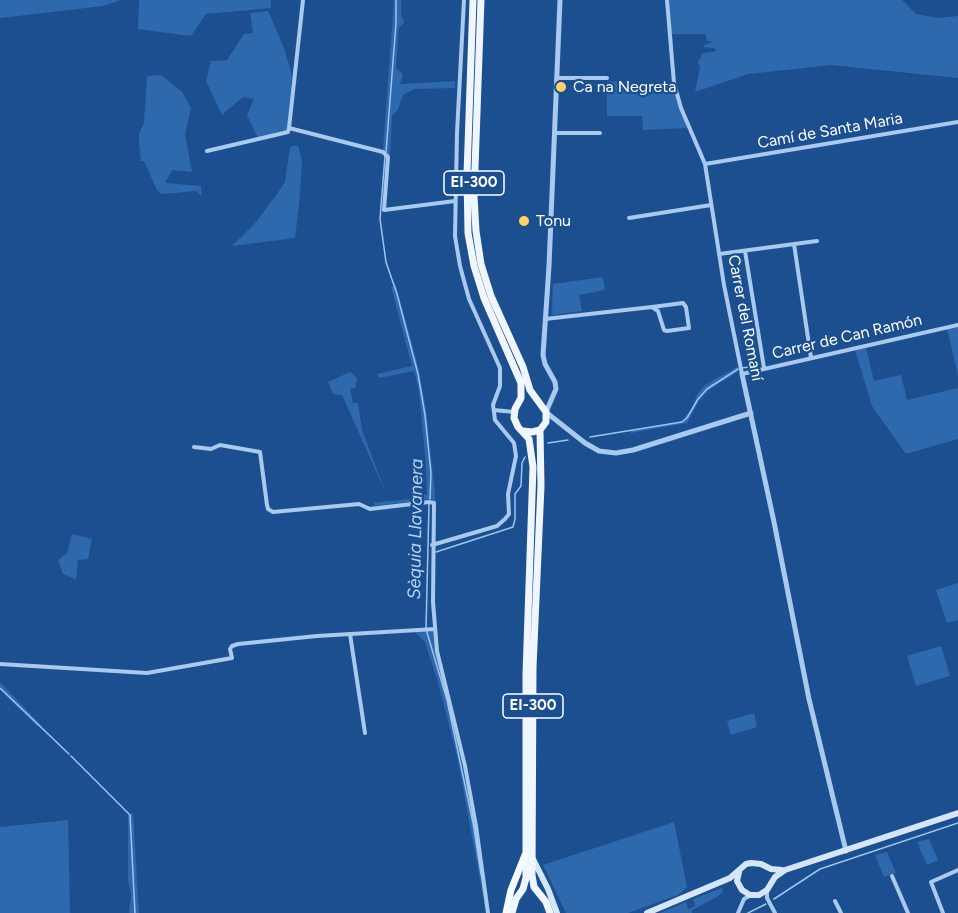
<!DOCTYPE html>
<meta charset="utf-8">
<style>
body{margin:0}
canvas{display:block;background:#1b4f8f}
</style>
<canvas width="958" height="913"></canvas>
<script>
const g = document.querySelector('canvas').getContext('2d');
g.lineJoin = 'round';
function paint(path, color) { g.fillStyle = color; g.fill(path, 'evenodd'); }
const poly = rows => new Path2D(rows.map(r => 'M' + r).join(''));
function stroke(path, color, width, dash) { g.strokeStyle = color; g.lineWidth = width; g.lineCap = dash ? 'butt' : 'round'; g.setLineDash(dash || []); g.stroke(path); }
function write(font, color, halo, rows, align = 'center') {
  g.font = font + ' Figtree,sans-serif'; g.lineWidth = 4.5; g.setLineDash([]); g.textBaseline = 'middle'; g.strokeStyle = halo; g.fillStyle = color; for (const [text, x, y, turn = 0] of rows) {
    g.save(); g.translate(x, y); g.rotate((+turn || 0) * Math.PI / 180); g.textAlign = isNaN(turn) ? turn : align; if (halo) g.strokeText(text, 0, 0); g.fillText(text, 0, 0); g.restore();
  }
}
paint(poly([
 [0,0,121,0,103,6,0,18],
 [139,0,271,0,271,8,206,14,191,36,138,29],
 [394,0,401,0,401,15,404,21,403,24,399,27,396,68,403,74,400,84,455,81,455,88,414,89,403,95,398,109,392,116,390,156,383,150],
 [669,0,902,0,916,14,938,18,958,16,958,78,831,65,748,74,695,92,700,68,698,62,703,53,717,51,714,48,704,47,704,45,713,42,707,41,705,34,671,34],
 [268,11,284,48,292,76,287,131,258,138,247,115,254,99,243,97,222,115,206,81,211,61,227,60,244,34,253,33,250,13],
 [161,75,182,92,191,108,185,134,192,172,172,170,165,183,201,186,202,196,196,191,162,194,157,190,144,161,141,161,139,142,139,134,144,123,147,76],
 [607,81,672,85,687,128,643,130,642,116,607,116],
 [298,145,302,161,300,195,295,238,232,246,256,222,277,194,285,182,290,147],
 [603,277,605,290,579,295,582,311,552,315,553,284],
 [396,285,419,370,426,409,436,505,432,499,374,506,374,503,410,499,422,494,427,495,426,466,419,391,414,371,379,378,377,374,412,366,391,287],
 [958,327,958,375,947,329],
 [866,348,874,381,901,375,907,400,958,388,958,439,906,454,872,406,855,350],
 [737,367,739,371,709,390,699,401,687,423,631,433,631,430,681,421,691,410,697,395,705,385],
 [350,372,357,378,355,388,350,389,353,403,358,403,362,430,385,491,342,395,333,394,328,382],
 [72,534,92,539,88,559,78,560,76,579,63,574,58,560,67,553],
 [958,583,958,620,947,623,936,590],
 [434,631,475,826,486,913,458,760,438,682,425,642,415,632],
 [941,646,950,676,916,686,907,656],
 [0,682,38,722,42,726,37,726,0,690],
 [754,713,757,727,731,735,727,721],
 [133,813,139,913,129,913,131,895,128,880,128,815],
 [68,820,70,913,0,913,0,827],
 [674,822,687,887,678,895,628,913,566,913,543,865],
 [929,839,938,860,927,865,917,842],
 [887,852,896,873,884,877,875,855],
 [722,888,723,892,717,897,692,910,692,913,660,913,686,902,688,909,695,906,693,899]
]), '#2e69ad');
stroke(poly([
 [386,152,396,23,396,0],
 [385,156,380,219,386,262,397,294,418,374,425,415,431,473,430,499],
 [742,368,749,367],
 [590,437,682,422,687,418,698,399,707,389,738,369],
 [548,443,568,440],
 [429,504,426,629,447,700,473,823,481,874],
 [436,552,513,527,515,519,515,494,521,486,522,463,525,457],
 [0,688,69,754],
 [71,756,130,815,135,913],
 [774,899,820,869,958,823],
 [748,913,766,904]
]), '#9cc4f0', 1.5);
stroke(poly([
 [303,0,289,128,383,152,388,157,384,210,455,201],
 [667,0,674,83,681,108,705,164,724,285,742,374,958,325],
 [557,78,607,78],
 [554,133,600,133],
 [207,151,288,132,289,128],
 [705,164,958,122],
 [629,218,711,205],
 [794,244,811,358],
 [745,251,764,368],
 [719,254,817,241],
 [545,319,652,307,683,303,686,307,689,328,667,331,664,330,658,311,652,307],
 [494,410,514,412],
 [194,447,211,449,220,445,260,452,267,505,268,509,273,512,359,504,370,509,429,502,434,503,433,602,437,651,465,766,476,826,488,913],
 [432,545,497,526,505,519,509,514,508,494,516,456,514,443,495,420,493,405,500,386,500,368,469,299,460,266,455,236,457,133,464,0],
 [350,634,365,733],
 [0,664,147,673,232,658,230,649,232,646,238,644,317,636,435,629],
 [892,876,908,913],
 [767,890,767,898,775,913],
 [835,901,841,913],
 [738,913,744,899,751,895],
 [943,913,931,882,958,870]
]), '#a9c9ee', 4);
stroke(poly([
 [742,374,774,522,809,699,846,851],
 [546,412,556,389,555,382,545,364,543,355,549,266,560,0],
 [547,413,585,443,599,451,616,453,633,450,751,413]
]), '#a9c9ee', 5);
stroke(poly([
 [533,859,548,889,557,913],
 [739,872,737,881,742,890,750,895,759,895,767,890,775,877,785,870,958,813],
 [647,913,730,878,746,864,751,863,761,864,771,869,782,870]
]), '#d6e6fa', 6);
stroke(poly([
 [473,0,467,174,468,233,474,266,484,298,521,383,521,398,515,409,514,418,518,427,529,439,533,467,526,674,526,878,523,889,516,899,512,913],
 [481,0,474,196,476,231,481,264,491,296,523,367,530,390,546,412,546,422,540,430,532,432,523,431],
 [540,430,541,486,533,667,532,875,534,887,546,902,550,913]
]), '#f0f6ff', 7);
stroke(poly([
 [506,913,511,890,525,855]
]), '#f8faff', 7);
for (const [x, y, r, color] of [
 [561,87,6,"#ffd166"],
 [524,221,6,"#ffd166"]
]) { const dot = new Path2D(); dot.arc(x, y, r, 0, 2 * Math.PI); g.fillStyle = color; g.fill(dot); stroke(dot, '#1b4f8f', 2); }
for (const [x, y, w] of [
 [474,183,60],
 [533,706,60]
]) { const box = new Path2D(); box.roundRect(x - w / 2, y - 12, w, 24, 4.5); g.fillStyle = '#1b4f8f'; g.fill(box); stroke(box, '#fff', 1.5); }
write('bold 15px', '#fff', null, [
 ["EI-300",474,183],
 ["EI-300",533,706]
]);
write('16px', '#fff', '#1b4f8f', [
 ["Ca na Negreta",573,87],
 ["Tonu",536,221]
], 'left');
write('16px', '#fff', '#1b4f8f', [
 ["Camí de Santa Maria",830,131,-10],
 ["Carrer del Romaní",745,318,79],
 ["Carrer de Can Ramón",847,337,-13]
]);
write('italic 18px', '#b5d3f5', '#1b4f8f', [
 ["Sèquia Llavanera",416,529,-89]
]);
</script>
